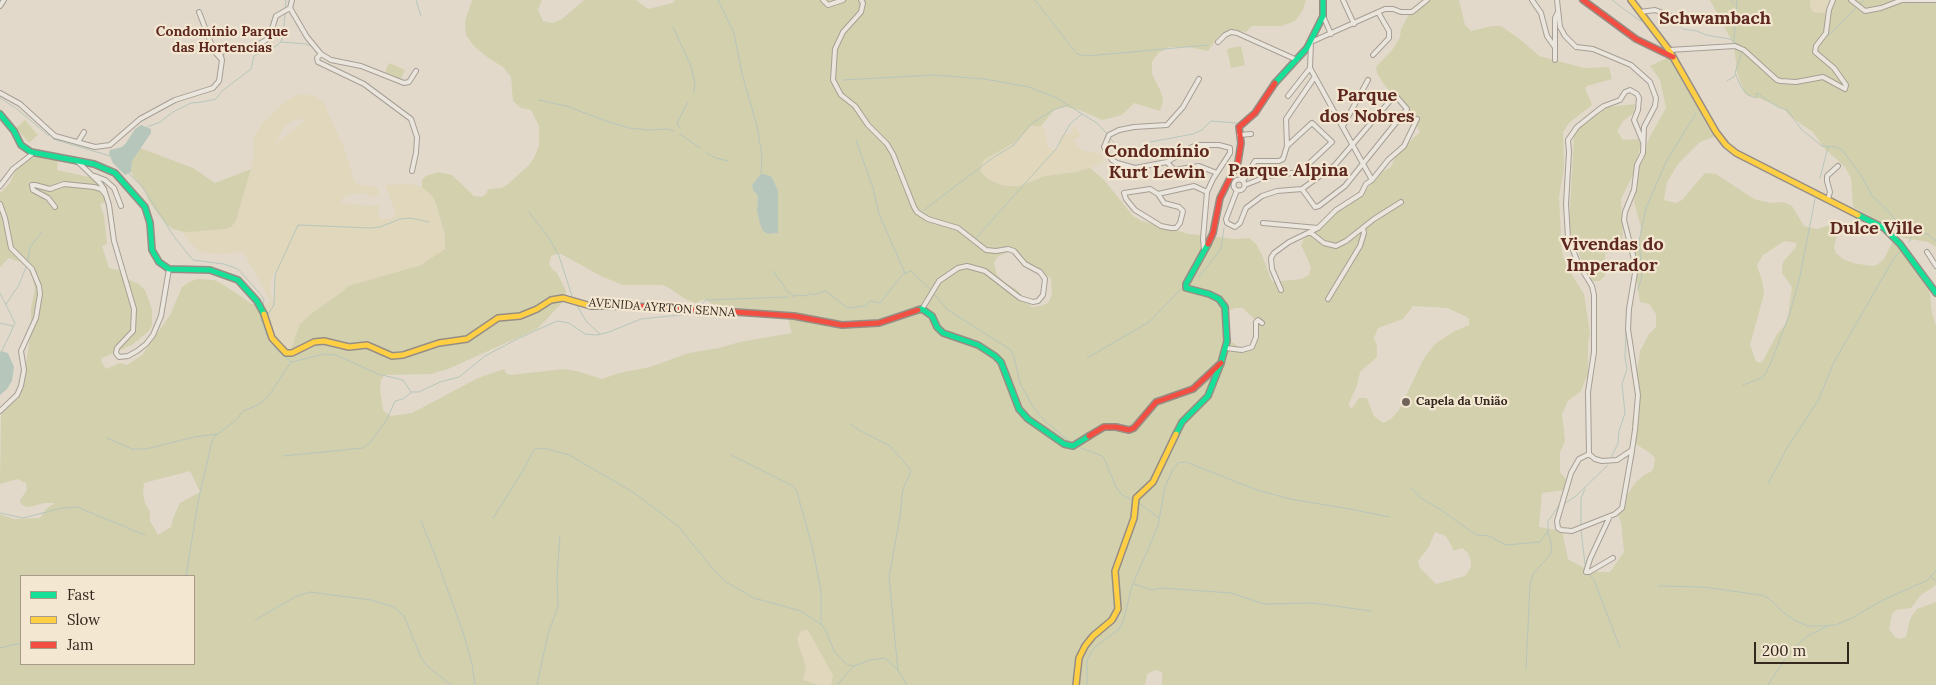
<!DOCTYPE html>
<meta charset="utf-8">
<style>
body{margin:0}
#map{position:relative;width:1936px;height:685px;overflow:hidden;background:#e2d9cb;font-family:Lora,serif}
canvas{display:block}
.legend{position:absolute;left:20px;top:575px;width:175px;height:90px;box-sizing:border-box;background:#f3e7d1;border:1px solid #a79a89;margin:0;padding:6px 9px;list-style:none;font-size:15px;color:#34271e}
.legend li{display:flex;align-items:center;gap:10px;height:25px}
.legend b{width:25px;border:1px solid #a79a89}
.scale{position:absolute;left:1754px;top:642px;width:95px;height:22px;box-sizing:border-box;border:2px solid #34271e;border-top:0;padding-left:6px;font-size:15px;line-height:18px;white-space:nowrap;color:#34271e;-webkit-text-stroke:4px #f3e7d1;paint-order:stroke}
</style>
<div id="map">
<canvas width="1936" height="685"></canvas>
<ul class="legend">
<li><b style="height:6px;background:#16e098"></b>Fast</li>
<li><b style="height:6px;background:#ffcf43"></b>Slow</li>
<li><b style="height:6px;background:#f24e42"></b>Jam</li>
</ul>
<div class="scale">200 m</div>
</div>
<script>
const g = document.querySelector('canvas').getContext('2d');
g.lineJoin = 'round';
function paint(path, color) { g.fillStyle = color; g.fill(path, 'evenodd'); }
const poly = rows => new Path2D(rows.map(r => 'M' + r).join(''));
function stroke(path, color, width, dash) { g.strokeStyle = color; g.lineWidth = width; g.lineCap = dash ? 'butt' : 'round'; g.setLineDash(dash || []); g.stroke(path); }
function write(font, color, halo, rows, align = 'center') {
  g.font = font + ' Lora,serif'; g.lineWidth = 4.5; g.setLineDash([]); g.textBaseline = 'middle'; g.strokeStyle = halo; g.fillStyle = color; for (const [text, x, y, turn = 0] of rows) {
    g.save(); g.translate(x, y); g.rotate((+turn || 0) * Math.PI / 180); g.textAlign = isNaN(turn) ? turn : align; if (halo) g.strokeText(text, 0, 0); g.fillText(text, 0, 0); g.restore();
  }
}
paint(poly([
 [1810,0,1833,0,1830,10,1826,13,1819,13,1813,12,1810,7],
 [300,94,314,96,323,101,346,153,354,181,359,185,376,187,378,190,378,194,374,197,362,193,349,195,342,198,342,203,379,206,378,217,383,219,392,219,396,213,385,185,410,184,422,187,433,197,437,207,446,244,442,252,421,265,348,286,343,291,311,314,300,324,291,352,281,349,275,341,263,304,271,302,243,251,224,254,202,252,193,246,183,232,225,229,232,226,250,172,254,156,253,139,263,122,286,101],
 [300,119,307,119,275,145,284,127,293,121],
 [275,271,275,293,272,302,270,287,271,279],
 [1035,125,1042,126,1044,129,1048,146,1052,149,1057,150,1061,136,1063,134,1068,134,1073,131,1071,128,1075,126,1081,136,1074,140,1079,148,1085,151,1101,154,1103,161,1100,164,1085,170,1045,176,1020,186,1001,185,984,176,981,172,981,166,984,160,1017,141,1031,126],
 [809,630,833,674,831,685,818,685,803,680,806,667,797,639,801,631]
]), '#e1d7bc');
paint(poly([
 [472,0,542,0,538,10,543,21,553,23,562,19,584,0,636,0,648,9,673,3,675,0,1306,0,1303,10,1295,21,1282,26,1252,26,1246,32,1231,30,1219,36,1208,51,1188,47,1170,47,1158,53,1152,62,1152,74,1161,92,1163,101,1160,111,1134,103,1122,115,1102,120,1082,111,1066,107,1055,109,1041,126,1031,126,1017,141,984,160,981,166,981,172,988,179,1001,185,1009,186,1020,186,1045,176,1075,172,1090,168,1105,181,1133,216,1142,221,1189,234,1236,239,1249,238,1256,244,1262,255,1272,282,1301,279,1309,275,1311,267,1301,245,1304,239,1321,226,1327,218,1367,189,1380,173,1391,167,1396,155,1420,132,1414,121,1383,83,1377,73,1376,67,1393,49,1400,37,1401,29,1410,12,1425,0,1459,0,1465,25,1471,31,1492,26,1501,26,1521,40,1539,56,1584,68,1609,67,1612,79,1587,86,1585,88,1592,105,1569,123,1563,132,1564,168,1559,197,1562,252,1566,265,1584,294,1590,334,1588,344,1588,373,1581,391,1568,401,1562,414,1565,441,1560,452,1560,472,1566,479,1565,490,1542,493,1539,527,1562,531,1568,559,1586,569,1598,572,1610,572,1624,552,1621,522,1618,515,1623,502,1635,483,1644,475,1652,471,1654,466,1655,458,1650,453,1636,444,1632,432,1632,421,1638,402,1637,371,1640,351,1649,334,1656,327,1656,314,1649,304,1640,302,1633,257,1634,248,1640,237,1641,228,1634,202,1637,174,1649,138,1666,108,1660,80,1650,66,1669,57,1714,137,1700,142,1678,164,1667,182,1664,200,1676,203,1682,200,1705,173,1716,174,1754,199,1770,203,1783,202,1792,206,1804,226,1817,229,1834,224,1838,228,1834,248,1836,253,1843,259,1853,263,1871,266,1877,265,1884,259,1893,241,1909,260,1928,287,1930,294,1932,313,1936,326,1936,585,1921,595,1911,608,1896,610,1892,614,1889,629,1895,637,1900,639,1906,637,1910,619,1914,613,1917,609,1936,602,1936,685,1162,685,1162,672,1156,670,1147,674,1145,685,831,685,833,675,808,630,801,631,797,639,806,667,803,680,818,685,0,685,0,514,13,519,40,518,46,509,55,503,45,503,29,507,24,506,21,504,20,500,27,490,26,483,17,479,0,484,1,416,3,411,18,399,22,389,31,331,31,308,35,289,31,269,23,263,9,258,0,267,0,193,10,183,16,169,30,159,39,155,58,159,57,170,93,178,99,182,107,201,100,204,104,216,107,244,102,246,109,268,119,270,127,279,139,284,145,290,152,309,152,325,149,331,132,345,102,358,101,361,106,369,120,363,127,365,142,355,170,315,182,287,189,282,197,279,214,280,224,285,252,304,263,304,275,341,281,349,290,352,300,324,311,314,343,291,348,286,421,265,445,249,445,236,437,207,433,197,422,187,422,180,426,176,438,172,452,175,474,196,482,197,486,194,488,189,501,188,508,184,528,166,534,158,539,146,539,126,531,110,521,108,513,101,511,77,503,67,487,57,474,46,466,35,465,21],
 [760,175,772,177,778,191,778,233,768,234,757,210,758,196,753,190,752,185],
 [1785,241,1796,243,1796,247,1783,262,1782,267,1782,273,1792,287,1788,316,1785,325,1777,334,1763,361,1760,363,1756,361,1750,345,1764,294,1762,280,1757,266,1762,256,1781,243],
 [1010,251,1020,255,1028,267,1033,271,1051,278,1052,295,1048,303,1040,306,1032,307,1017,290,1003,281,997,275,994,263,997,257],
 [557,254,561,254,601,276,623,285,662,285,669,288,685,299,696,303,705,299,712,304,725,307,752,312,785,312,791,314,789,323,792,333,740,342,719,348,689,353,650,367,619,373,602,379,580,372,565,369,510,375,506,373,504,369,478,378,412,413,390,416,383,410,380,388,381,380,384,375,431,374,448,369,537,329,562,303,566,291,557,273,552,269,549,264,551,256],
 [1413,306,1447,308,1465,316,1469,319,1469,325,1453,332,1435,344,1424,358,1399,410,1391,419,1383,423,1374,416,1367,398,1359,398,1352,408,1349,406,1349,403,1357,386,1360,372,1377,357,1377,346,1374,338,1378,328,1403,319],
 [1235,308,1243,308,1254,319,1252,347,1247,351,1242,351,1234,343,1228,341,1225,319,1229,311],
 [190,471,200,492,180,503,173,518,171,527,158,535,150,521,150,512,145,503,143,494,144,483],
 [1435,532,1446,536,1454,551,1462,548,1468,553,1471,562,1471,567,1465,576,1436,584,1420,568,1418,561,1429,547],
 [21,576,194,576,194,664,21,664],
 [1710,0,1810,0,1810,7,1813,12,1819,13,1826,13,1830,10,1833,0,1936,0,1936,247,1928,242,1904,238,1897,235,1881,222,1853,207,1851,178,1845,167,1824,148,1813,132,1791,117,1784,109,1761,99,1745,94,1737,73,1734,45],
 [1241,46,1245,65,1231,68,1227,49],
 [389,63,405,70,401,79,385,72],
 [1635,104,1634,113,1623,121,1617,131,1623,140,1638,139,1641,144,1633,175,1621,199,1623,235,1618,247,1605,254,1605,276,1600,281,1592,281,1583,264,1569,227,1574,136,1578,127,1608,107],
 [25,120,38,135,29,143,16,128],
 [140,148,193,168,215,183,251,169,236,220,232,226,225,229,202,231,184,232,173,229,166,224,149,202,145,191,133,177,131,172,132,161]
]), '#d3d0ae');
paint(poly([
 [141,125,151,129,151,133,132,161,131,172,125,175,113,163,109,154,110,150,122,147,126,143,135,129],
 [764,174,772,177,778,191,778,233,768,234,763,231,760,224,757,210,758,196,753,190,752,185,760,175],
 [0,351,8,353,14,367,12,381,7,389,0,395]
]), '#b7c6bb');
stroke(poly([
 [416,0,421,16],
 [718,0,734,33,742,74,757,126,762,156,761,175],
 [1035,0,1077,54,1087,56,1208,45],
 [1612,0,1639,20,1644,21],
 [1731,0,1735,5],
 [1860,4,1864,0],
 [285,8,286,0],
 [1658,20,1667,20,1675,22,1683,29,1697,31,1706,35,1730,39,1741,46],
 [673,27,691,66,695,83,694,92],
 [1828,36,1857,7],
 [1734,40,1737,0],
 [281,42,306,44,314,47],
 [1742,52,1735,73,1741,87,1748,95,1756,98,1757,93,1778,107,1787,110,1802,130,1822,146,1836,147,1841,149,1861,175,1872,196,1887,210,1905,231,1927,234,1936,241],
 [843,80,933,75,984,79,1029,87,1057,98,1082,114,1097,123,1107,134],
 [1727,81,1735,76],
 [0,98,17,109,49,136],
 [539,100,566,106,609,122,629,128,648,130,667,129,674,131],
 [147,127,160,122,173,112,191,103,202,102,216,99,222,91,251,69,254,56,276,46,281,42,283,36,285,13],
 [680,128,677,123,688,102],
 [680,134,700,148],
 [1110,138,1119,148,1135,152,1150,142,1193,134,1202,130,1211,121,1236,123],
 [53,139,110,156],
 [856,140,873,188,879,214,905,273],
 [706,153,716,158,728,161],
 [128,173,141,185,175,238,193,260,224,264,238,269,262,296,264,300,263,306],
 [1820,178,1828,147],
 [924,210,994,157,1014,145,1031,124,1053,110,1067,105],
 [529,212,549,238,559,256,572,296],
 [975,239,1056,149,1070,124,1082,114],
 [1909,242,1913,234],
 [28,260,30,247,42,232],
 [773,271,788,292,794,296],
 [1199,277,1221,249,1224,228],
 [1638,289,1642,276,1639,241,1646,208,1666,162,1696,113],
 [0,293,15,323,2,351],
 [934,294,948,310,1011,350,1014,357,1020,383,1033,407,1045,421,1070,442],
 [793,297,797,295,807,296,810,293,813,295,826,291,847,308,865,306,870,301,880,303,903,274,911,271,930,289],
 [6,304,19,285,26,267],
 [576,304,586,321,600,334],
 [701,307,705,300,788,297],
 [261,312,261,320,267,336,277,350,291,362],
 [267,316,274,305,275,275,298,225,371,228,380,227,400,219,410,218,429,222],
 [0,323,13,326],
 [1087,358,1149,322,1181,289],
 [292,362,323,354,336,355,378,374,403,380,411,392],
 [1743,385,1761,378,1766,373,1772,360,1790,313,1800,276,1815,199],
 [412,392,419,392,440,382,459,377,485,356,517,339,557,321,569,323,585,334,597,335,609,332,641,319,698,313],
 [850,424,859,430,890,446,910,469,910,474,903,489,900,516,889,577,898,671],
 [107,438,132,449,146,449,194,437,218,434],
 [1081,448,1102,456,1105,460,1116,487,1122,495,1132,500],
 [731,455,793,486,797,492,812,546,821,590,821,624],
 [283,456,363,448,370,443,387,419,395,401,403,399,412,392],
 [1611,458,1618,443,1619,431,1625,413,1622,384,1627,369,1625,358,1626,331],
 [1768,484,1787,448,1819,399,1833,364,1894,258,1900,252],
 [1410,487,1421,498,1441,510,1469,530,1477,535,1489,536,1506,545,1540,542,1548,531],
 [1139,503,1159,518],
 [1564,504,1576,496,1608,465],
 [0,513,23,518,62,508,77,507,145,535],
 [493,518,524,469,533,451,536,449,544,448,569,455,633,492,678,526,712,568,726,582,754,598,801,611,822,625,826,631,835,653,848,665,854,666],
 [421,521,435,555,463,632,472,664,475,685],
 [1581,525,1581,498,1585,489],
 [1581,530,1585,564],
 [1590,575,1594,580,1620,648],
 [186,576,198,502,212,441,215,436,236,420,243,411,258,405,268,397,291,362],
 [1931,577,1936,581],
 [1134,584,1152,590,1162,588,1231,593,1264,604,1313,603,1371,611],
 [1658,586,1703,587,1761,595,1768,598,1784,613,1796,621,1808,626,1821,626,1836,625,1850,619,1885,599,1928,580,1936,570],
 [255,620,297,596,310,592,371,600,394,607,404,616,421,657,427,666,451,685],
 [0,648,21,643],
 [1526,669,1530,585,1533,574,1550,555,1552,546,1548,533,1548,521,1558,507],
 [537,685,548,634,558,606,557,577,560,536],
 [812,685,815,685],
 [837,685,854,666,870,660,885,658,897,669,907,685],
 [1087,685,1087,660,1094,648,1119,629,1123,622,1132,586,1158,526,1165,487,1173,469,1178,463,1186,462,1257,490,1290,499,1350,509,1389,517],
 [1768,685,1791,650,1809,635,1828,626]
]), '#b7c6bb', 1);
const street = poly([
 [823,0,828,5,843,0],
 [861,0,863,3,861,12,843,32,835,49,833,80,841,95,855,106,868,125,887,144,893,154,914,207,917,212,928,219,958,228,986,250,996,251,1008,249,1014,251,1025,264,1040,272,1045,279,1043,295,1038,301,1033,302,1020,298,985,271,967,266,958,268,939,281,922,309],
 [1343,0,1354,24],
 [1532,0,1541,13,1547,36,1554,46],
 [1557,0,1560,27,1565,36,1576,47,1593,49,1631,65,1650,82,1656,98,1655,106,1644,127,1643,153,1637,165,1634,190,1625,212,1624,220,1636,267,1629,309,1628,329,1638,395,1635,430,1632,450,1617,460,1602,461,1595,459,1589,454,1588,392,1594,352,1594,295,1592,286,1579,265,1568,238,1566,204,1569,152,1568,140,1577,127,1597,111,1604,106,1620,100,1625,92,1630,90,1637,94,1639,98,1638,110,1634,120,1643,142],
 [1851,0,1865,11,1881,8,1902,0,1911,0],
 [1913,0,1936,0],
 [0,6,4,0],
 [290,8,307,37,321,54,331,60,361,66,404,83,409,82,416,71],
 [1640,12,1655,10,1679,19,1700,21],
 [1323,16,1331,34],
 [1218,42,1225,35,1231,32,1237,33,1297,60],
 [1669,50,1735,46,1744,50,1777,80,1781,81,1796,82,1823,77,1845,89,1846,85,1834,68,1815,52,1816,46,1826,33,1829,10,1833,0],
 [321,54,317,58,318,62,364,84,411,119,417,137,416,153,412,171],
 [1373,55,1389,38,1389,31,1378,12],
 [222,60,220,53,224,51,254,47,266,40,271,32,276,16,290,8,292,0],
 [1555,60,1555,18,1558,12],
 [1199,79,1183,107,1167,125,1134,127,1119,130,1109,135,1104,147,1112,160,1117,163,1135,168,1167,162,1192,147,1199,145,1219,145,1230,148,1230,153,1213,179,1207,192,1203,239,1204,250],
 [0,93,20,104,55,136,95,147,110,145,140,119,175,100,213,88,219,81,222,60,214,51,199,12],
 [1395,95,1407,109,1345,186,1319,206,1315,207,1302,189,1335,165,1395,95],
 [1288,96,1310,68],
 [1343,126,1368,80],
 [1239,135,1251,134],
 [78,142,84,132],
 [76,160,100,183,104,189,109,205,114,241,134,309,133,331,117,348,116,353,119,357,128,356,137,351,146,344,153,335,161,316,169,269],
 [1167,162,1174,170,1199,166,1217,173],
 [95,176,105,180,114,188,121,206],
 '1233.5 185a5.5 5.5 0 1 1 11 0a5.5 5.5 0 1 1-11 0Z',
 [1372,180,1310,68,1311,42,1385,9,1393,9,1401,12,1412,12,1427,0],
 [1243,181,1255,161,1279,161,1283,159,1287,146,1286,119,1314,78],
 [1245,185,1268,176,1300,172,1332,142,1312,123,1287,146],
 [0,186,13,169,31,155,32,152],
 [1237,190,1226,219,1227,223,1235,227,1240,223,1246,208,1262,196,1277,191,1302,189],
 [1158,194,1164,203,1179,207,1183,211,1180,223,1176,228,1171,228,1161,226,1135,210,1126,199,1124,193,1150,189,1158,194,1194,186,1207,192],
 [1828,199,1830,192,1827,181,1827,176,1838,166],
 [0,204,5,218,11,248,32,269,39,286,40,294,36,318,21,351,24,370,21,386,17,395,0,411],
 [55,207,48,198,33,190,32,185,35,185,50,189,64,184,94,187,101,189,105,194],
 [1263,223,1318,228],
 [1310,232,1324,243,1336,246,1346,241,1374,219,1401,202],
 [1927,252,1936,266],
 [1281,290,1272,269,1271,258,1274,253,1289,242,1318,228,1336,210,1361,194,1366,184,1372,180,1388,160,1404,146,1417,119],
 [1328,299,1360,246,1364,233,1363,228],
 [1226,348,1242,350,1252,347,1256,337,1256,322,1258,320,1262,323],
 [1589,454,1579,459,1571,473,1557,521,1558,528,1561,530,1572,531,1577,529,1615,514,1622,508,1632,451],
 [1610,516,1590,559,1586,572,1589,572,1613,558]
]);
const fast = poly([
 [1275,83,1307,48,1323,16,1323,0],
 [0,114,14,131,21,145,31,152,94,164,115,173,145,207,150,223,152,250,159,262,169,269,210,270,238,280,257,301,264,314],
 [1858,215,1884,228,1900,244,1936,293],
 [918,310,922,309,932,316,937,327,943,333,978,345,995,356,1001,362,1019,409,1028,419,1064,444,1073,446,1089,436],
 [1176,434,1182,422,1208,396,1221,363,1227,341,1225,307,1219,299,1209,294,1186,288,1186,284,1208,244]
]);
const slow = poly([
 [1631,0,1669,50,1716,132,1726,145,1736,153,1858,215],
 [264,314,272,338,286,353,292,353,314,342,324,341,349,347,367,345,392,356,403,355,439,343,467,339,498,318,520,316,537,309,551,300,563,298,591,306,605,306],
 [1076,685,1079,658,1085,646,1093,636,1112,620,1118,609,1115,571,1134,518,1136,498,1153,482,1176,434]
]);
const jam = poly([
 [1583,0,1636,39,1673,57],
 [1208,244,1213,233,1220,198,1238,162,1241,143,1239,127,1255,113,1275,83],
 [605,306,662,307,794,316,842,325,879,323,918,310],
 [1089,436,1104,427,1116,427,1129,430,1134,428,1156,402,1193,389,1221,363]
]);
stroke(street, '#a79f95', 6);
stroke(fast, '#968e85', 8);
stroke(slow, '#968e85', 8);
stroke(jam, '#968e85', 8);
stroke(street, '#eae5dd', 4);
stroke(fast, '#16e098', 5);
stroke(slow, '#ffcf43', 5);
stroke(jam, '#f24e42', 5);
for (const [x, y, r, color] of [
 [1406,402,5,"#71655b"]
]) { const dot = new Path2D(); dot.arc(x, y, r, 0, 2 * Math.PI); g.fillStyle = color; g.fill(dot); stroke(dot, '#f3e7d1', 2); }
write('12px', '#34271e', '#f3e7d1', [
 ["AVENIDA AYRTON SENNA",662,308,4]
]);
write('bold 12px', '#34271e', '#f3e7d1', [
 ["Capela da União",1416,402]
], 'left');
write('bold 14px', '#5e2820', '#f3e7d1', [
 ["Condomínio Parque",222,32],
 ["das Hortencias",222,48]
]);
write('bold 18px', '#5e2820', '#f3e7d1', [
 ["Schwambach",1715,19],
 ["Parque",1367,96],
 ["dos Nobres",1367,117],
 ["Condomínio",1157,152],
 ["Kurt Lewin",1157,173],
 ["Parque Alpina",1288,171],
 ["Dulce Ville",1876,229],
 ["Vivendas do",1612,245],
 ["Imperador",1612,266]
]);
</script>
